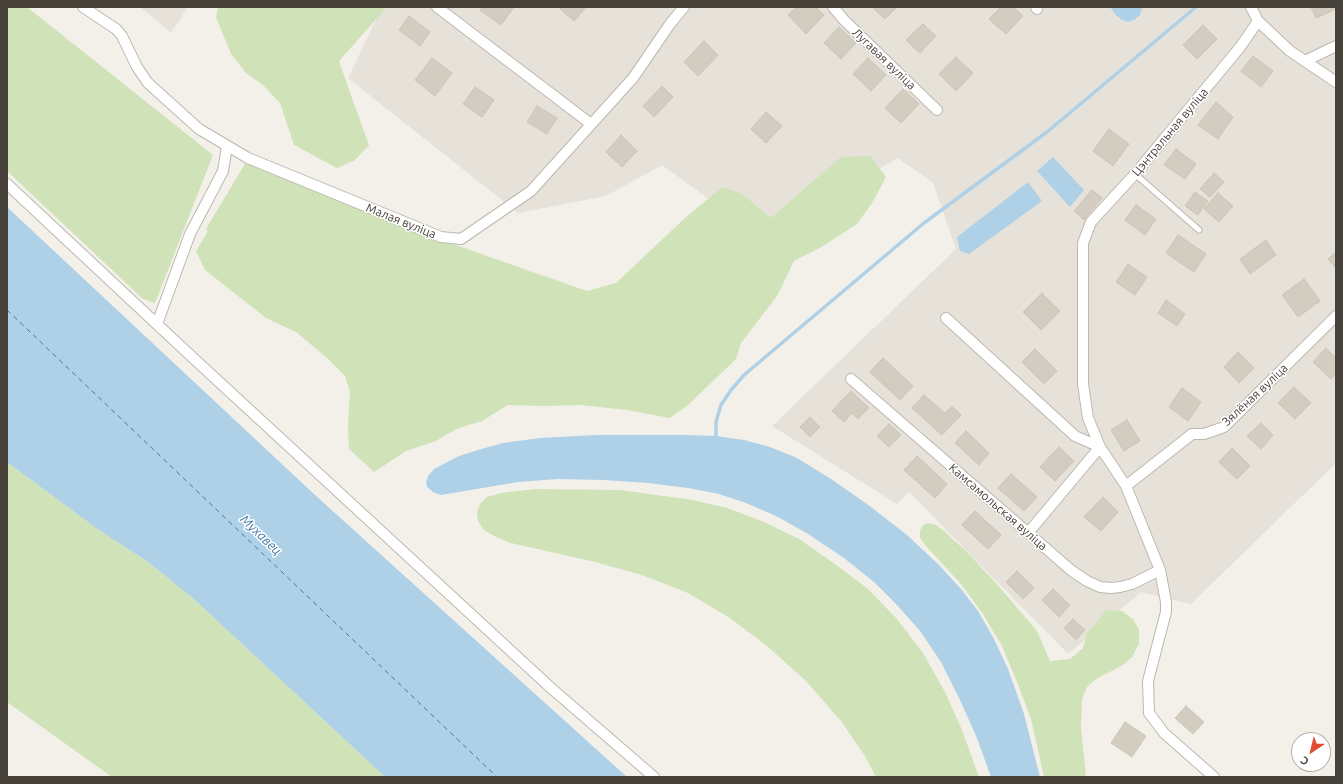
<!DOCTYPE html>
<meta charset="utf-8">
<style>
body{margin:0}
#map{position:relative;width:1343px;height:784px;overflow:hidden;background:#f3f0ea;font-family:Ubuntu,sans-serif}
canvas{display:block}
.frame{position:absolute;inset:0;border:8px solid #464139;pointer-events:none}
.north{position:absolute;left:1291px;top:732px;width:40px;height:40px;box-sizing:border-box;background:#fff;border:1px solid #b5b3b0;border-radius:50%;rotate:215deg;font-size:11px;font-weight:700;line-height:16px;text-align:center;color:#464139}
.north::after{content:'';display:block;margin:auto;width:14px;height:18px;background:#e04d34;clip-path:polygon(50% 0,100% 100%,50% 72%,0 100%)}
</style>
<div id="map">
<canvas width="1343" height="784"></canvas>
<div class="frame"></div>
<div class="north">С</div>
</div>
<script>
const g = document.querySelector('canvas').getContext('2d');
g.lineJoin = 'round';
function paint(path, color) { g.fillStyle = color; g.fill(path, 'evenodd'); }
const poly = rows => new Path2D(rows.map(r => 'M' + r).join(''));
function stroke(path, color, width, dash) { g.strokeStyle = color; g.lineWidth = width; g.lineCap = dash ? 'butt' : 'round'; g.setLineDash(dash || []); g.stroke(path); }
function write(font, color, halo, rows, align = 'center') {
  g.font = font + ' Ubuntu,sans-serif'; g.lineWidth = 3; g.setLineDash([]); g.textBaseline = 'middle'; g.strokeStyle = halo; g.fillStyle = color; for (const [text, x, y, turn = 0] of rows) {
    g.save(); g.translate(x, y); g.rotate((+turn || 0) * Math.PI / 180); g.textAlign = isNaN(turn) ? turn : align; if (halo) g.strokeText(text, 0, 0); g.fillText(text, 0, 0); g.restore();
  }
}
paint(poly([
 [140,7,188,7,171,33],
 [382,7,1336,7,1336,463,1191,604,1141,592,1068,654,909,492,897,504,772,426,956,249,933,183,898,158,761,237,662,165,606,196,518,213,348,78]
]), '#e6e2d9');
paint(poly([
 [7,7,27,7,213,155,155,303,143,299,7,171],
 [218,7,387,7,339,61,354,104,369,145,355,160,337,168,294,145,280,103,263,85,246,73,231,54,216,17],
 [870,156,886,177,872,203,857,224,823,246,794,261,777,296,741,343,736,359,688,405,670,418,627,410,581,405,543,406,508,405,482,421,456,429,436,441,406,451,374,472,349,449,348,425,350,392,345,376,327,358,296,332,266,318,205,270,196,251,208,231,206,229,246,162,404,227,587,291,616,283,684,219,722,187,742,194,771,218,841,157],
 [7,462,96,528,148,562,195,600,385,777,112,777,7,702],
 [535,489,620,490,693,500,727,508,762,521,799,539,835,564,868,589,897,619,923,653,945,692,962,730,979,777,876,777,865,756,841,721,806,681,767,646,730,618,688,593,642,575,595,562,511,543,496,537,484,530,478,521,477,512,480,504,487,497,501,493],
 [927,523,936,525,944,531,967,552,995,582,1037,631,1050,661,1070,659,1083,648,1087,633,1098,621,1106,610,1122,611,1133,619,1139,630,1139,644,1132,657,1123,665,1096,679,1087,687,1082,699,1081,727,1086,777,1044,777,1031,719,1017,682,1002,646,983,614,961,584,926,546,920,538,920,531,922,526]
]), '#cfe2b8');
paint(poly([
 [1110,7,1141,7,1142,8,1140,15,1134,20,1128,22,1122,20,1116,15],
 [1053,157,1084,190,1070,207,1037,171],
 [1028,182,1042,201,969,254,960,251,957,237],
 [7,207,315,495,627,777,385,777,195,600,148,562,96,528,7,462],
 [596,435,688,435,716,436,744,440,770,447,797,458,831,479,867,504,907,535,939,565,961,589,978,611,993,637,1008,669,1024,714,1040,777,991,777,977,738,960,700,941,662,920,631,897,605,874,582,844,558,808,534,776,516,746,503,719,494,688,488,648,483,603,480,558,479,518,482,441,495,433,492,427,487,426,482,428,476,434,469,459,456,478,450,503,443,540,438]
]), '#aed1e8');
stroke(poly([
 [716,436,716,422,721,405,731,390,744,375,924,223,1047,132,1196,7]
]), '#aed1e8', 3.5);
stroke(poly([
 [7,310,497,777]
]), '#3f7aa5', 1, [5, 4]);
const building = poly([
 [483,7,514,7,501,25,480,10,483,7],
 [562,7,586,7,574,21,560,9,562,7],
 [796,7,816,7,824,15,806,34,788,15,796,7],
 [872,7,897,7,885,19,872,7],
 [1001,7,1013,7,1023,16,1006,34,989,19,1001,7],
 [1311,7,1336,7,1336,9,1316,18,1311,7],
 [409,16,430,32,420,46,399,30,409,16],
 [923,24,936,36,920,53,906,40,923,24],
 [1203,25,1217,39,1197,59,1183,45,1203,25],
 [839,27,856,43,841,59,824,43,839,27],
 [704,41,718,55,698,76,684,62,704,41],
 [1253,56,1273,71,1261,87,1241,71,1253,56],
 [956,57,973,73,956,91,939,74,956,57],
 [432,58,452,73,435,96,415,80,432,58],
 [868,58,886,75,871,91,853,74,868,58],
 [662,86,673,97,654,117,643,106,662,86],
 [475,87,494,100,482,117,463,104,475,87],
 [903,89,919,104,901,123,885,108,903,89],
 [1216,102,1233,117,1218,139,1198,125,1216,102],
 [537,106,557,118,547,134,527,122,537,106],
 [766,112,782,126,766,143,751,129,766,112],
 [1109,129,1129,144,1113,166,1093,151,1109,129],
 [621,135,637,151,622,167,606,152,621,135],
 [1176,149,1196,164,1185,179,1164,165,1176,149],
 [1214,173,1224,182,1210,197,1200,189,1214,173],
 [1092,190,1102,198,1084,220,1074,211,1092,190],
 [1195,192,1208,201,1198,215,1185,206,1195,192],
 [1218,193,1233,206,1219,222,1204,209,1218,193],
 [1136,205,1156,219,1145,235,1125,220,1136,205],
 [1178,235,1206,254,1194,272,1166,253,1178,235],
 [1266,240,1276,255,1250,274,1240,259,1266,240],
 [1336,252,1336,268,1328,259,1336,252],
 [1128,264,1147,277,1135,295,1116,282,1128,264],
 [1304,279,1320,301,1298,317,1282,295,1304,279],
 [1042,293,1060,311,1041,330,1023,312,1042,293],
 [1166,300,1185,314,1177,326,1158,313,1166,300],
 [1326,348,1336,358,1336,374,1331,379,1313,362,1326,348],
 [1035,349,1057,371,1044,384,1022,362,1035,349],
 [1238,352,1254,368,1239,383,1224,367,1238,352],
 [883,358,913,386,900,400,870,372,883,358],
 [1294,387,1311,403,1295,419,1278,403,1294,387],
 [1182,388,1201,402,1188,421,1169,407,1182,388],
 [851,391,869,408,858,419,852,413,844,422,832,411,851,391],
 [924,395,945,413,952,406,961,415,942,435,912,408,924,395],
 [810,417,820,427,810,437,800,427,810,417],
 [1127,420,1140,441,1124,451,1111,430,1127,420],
 [1261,423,1273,435,1261,449,1247,436,1261,423],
 [889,424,901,435,889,447,877,436,889,424],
 [966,431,989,453,979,465,955,443,966,431],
 [1059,447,1074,461,1055,481,1040,467,1059,447],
 [1232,448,1250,466,1237,479,1219,462,1232,448],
 [917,456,947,484,935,498,904,470,917,456],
 [1011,474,1037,497,1024,511,998,488,1011,474],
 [1103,497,1118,512,1101,531,1084,517,1103,497],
 [975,511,1001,535,988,549,962,525,975,511],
 [1017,571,1034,588,1023,599,1006,582,1017,571],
 [1053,589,1070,605,1059,617,1042,600,1053,589],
 [1073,619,1085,630,1076,640,1064,628,1073,619],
 [1186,706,1204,722,1193,734,1175,718,1186,706],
 [1125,722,1146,736,1132,757,1111,743,1125,722]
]);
paint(building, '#d3ccc1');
stroke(building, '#cdc4b5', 1);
const lane = poly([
 [1135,174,1199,230]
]);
const street = poly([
 [83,7,116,29,122,36,137,67,148,83,199,129,248,158,441,237,461,239,531,191,633,78,670,24,684,7],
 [437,7,591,124],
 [833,7,844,20,937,110],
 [1036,7,1037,9],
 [1258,21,1290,51,1336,82],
 [1305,61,1336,46],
 [7,184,191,356,551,688,654,777],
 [946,318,1075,436,1100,447,1028,533],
 [157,324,190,234,223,171,227,146],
 [851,379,1072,571,1087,581,1100,587,1111,588,1120,587,1132,584,1160,570],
 [1126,486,1192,434,1204,434,1224,427,1336,316],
 [1214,777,1164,733,1149,713,1148,681,1166,612,1166,602,1160,570,1126,486,1100,447,1088,418,1083,384,1083,243,1091,222,1135,174,1241,46,1258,21,1251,7]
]);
stroke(lane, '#bdb8ae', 7);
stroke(street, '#bdb8ae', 12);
stroke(lane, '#fff', 5);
stroke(street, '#fff', 10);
write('12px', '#464139', '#fff', [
 ["Лугавая вуліца",884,59,44],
 ["Цэнтральная вуліца",1170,132,-50],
 ["Малая вуліца",401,221,22],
 ["Зялёная вуліца",1255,395,-43],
 ["Камсамольская вуліца",998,507,41]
]);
write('italic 13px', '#3f7aa5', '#fff', [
 ["Мухавец",261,535,44]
]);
</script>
